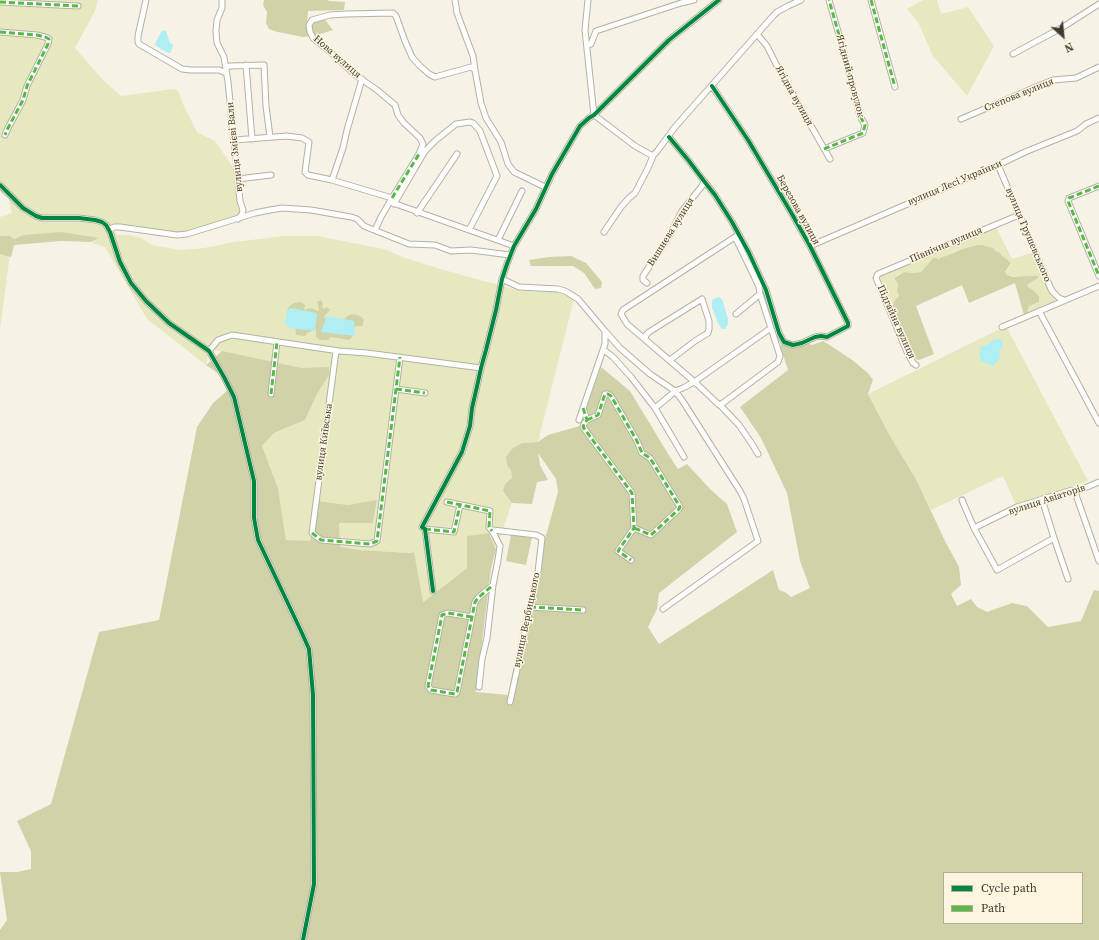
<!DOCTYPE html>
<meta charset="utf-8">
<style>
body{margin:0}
#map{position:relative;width:1099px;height:940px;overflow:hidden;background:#f7f2e6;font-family:"Source Serif 4",serif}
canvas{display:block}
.legend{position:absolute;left:943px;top:872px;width:140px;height:52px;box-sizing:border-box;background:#fef5df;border:1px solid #b2ab99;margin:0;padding:5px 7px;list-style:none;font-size:12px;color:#403b31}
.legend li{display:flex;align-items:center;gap:8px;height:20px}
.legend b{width:20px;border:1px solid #b2ab99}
.north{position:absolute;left:1043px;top:16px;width:40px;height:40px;-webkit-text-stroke:3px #fef5df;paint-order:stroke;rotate:153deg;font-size:11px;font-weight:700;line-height:16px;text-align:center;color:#403b31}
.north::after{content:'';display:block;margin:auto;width:14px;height:18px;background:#403b31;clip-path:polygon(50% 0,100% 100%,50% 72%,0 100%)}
</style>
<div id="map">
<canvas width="1099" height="940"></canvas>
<ul class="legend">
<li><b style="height:5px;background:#00873e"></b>Cycle path</li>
<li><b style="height:5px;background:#58b947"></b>Path</li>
</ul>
<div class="north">N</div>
</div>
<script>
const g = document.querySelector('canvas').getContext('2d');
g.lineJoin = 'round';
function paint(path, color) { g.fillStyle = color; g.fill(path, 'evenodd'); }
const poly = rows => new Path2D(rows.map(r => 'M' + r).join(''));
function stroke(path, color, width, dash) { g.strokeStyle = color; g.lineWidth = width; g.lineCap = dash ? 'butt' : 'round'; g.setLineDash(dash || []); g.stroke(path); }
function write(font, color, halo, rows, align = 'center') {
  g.font = font + ' "Source Serif 4",serif'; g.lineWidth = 3; g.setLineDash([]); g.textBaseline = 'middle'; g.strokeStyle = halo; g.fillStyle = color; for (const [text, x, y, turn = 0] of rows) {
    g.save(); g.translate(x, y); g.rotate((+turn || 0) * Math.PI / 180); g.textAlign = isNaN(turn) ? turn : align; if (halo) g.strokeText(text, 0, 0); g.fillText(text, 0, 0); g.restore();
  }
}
paint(poly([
 [0,0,98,0,95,11,75,48,103,80,121,96,174,89,178,91,183,104,197,132,215,141,235,170,241,212,238,217,180,233,125,225,111,225,117,235,129,235,141,238,152,245,180,250,204,248,234,242,284,236,317,236,384,249,405,258,444,270,520,291,557,292,574,299,538,442,522,443,507,465,511,470,512,478,505,484,510,499,512,503,496,550,489,533,467,568,422,602,414,552,409,553,360,550,340,547,339,523,373,523,377,501,348,505,318,501,310,542,286,540,278,488,262,446,274,433,305,420,317,394,329,375,329,368,302,368,209,349,206,365,147,319,105,247,92,243,98,238,24,235,14,239,10,236,0,236,0,217,12,213,8,198,0,192],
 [923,0,937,0,941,14,968,7,994,46,967,96,933,56,918,22,907,9],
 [996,227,1012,259,1034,252,1055,301,1027,313,1033,290,1028,287,1027,285,1038,278,1010,276,1007,275,1005,273,1011,264,1008,260,1001,256,993,248,977,245,955,251,946,256,940,258,938,260,933,258,921,272,914,273,904,272,897,275,894,278,898,284,897,291,899,296,895,300,892,307,880,278,881,274],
 [0,254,10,254,0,329],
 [1006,326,1088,481,1016,505,1003,476,931,510,916,479,890,436,868,394]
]), '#e6e9c0');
paint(poly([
 [264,0,328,0,329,1,345,2,344,10,308,11,307,22,325,20,333,30,317,35,303,37,278,32,269,29,266,23,267,12,263,5],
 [61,232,99,238,91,242,61,241,14,245,11,257,0,254,0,236,10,236,14,239,24,235],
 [977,245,982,245,993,248,996,251,1000,253,1002,256,1008,260,1011,263,1005,272,1007,275,1013,277,1030,276,1038,276,1038,278,1027,285,1028,287,1033,290,1039,296,1039,302,1029,306,1027,313,1024,315,1015,283,969,303,962,285,916,306,934,354,919,360,912,358,892,307,895,300,899,296,897,291,898,284,894,278,904,272,914,273,921,272,933,258,937,258,938,260,940,258,946,256,962,249],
 [571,256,586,263,602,282,601,288,595,289,584,273,573,266,531,266,529,260,549,257],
 [321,300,323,304,322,307,324,309,327,307,330,310,324,316,326,319,341,322,349,315,354,314,360,316,364,320,362,326,355,326,353,336,349,340,331,337,328,340,320,340,316,337,316,329,307,333,305,336,296,335,295,325,291,314,287,309,290,306,294,303,301,302,305,305,304,310,311,308,318,311,319,308,317,302],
 [802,340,812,345,823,341,851,359,868,373,873,380,868,394,890,436,916,479,945,541,959,567,961,585,951,594,957,606,971,599,977,607,987,612,1012,603,1027,606,1048,627,1081,621,1094,590,1099,591,1099,940,0,940,0,930,7,920,0,872,17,872,31,869,31,851,17,821,51,804,99,632,159,620,197,427,213,403,228,390,219,374,206,365,222,351,302,368,329,367,329,375,317,394,305,420,274,433,262,446,278,488,286,540,310,541,318,501,348,505,377,500,373,523,339,523,340,547,360,550,409,553,414,552,423,602,467,568,467,536,489,533,496,550,491,569,476,692,508,695,524,615,558,492,556,479,538,453,540,465,548,480,537,482,532,504,512,503,503,491,505,484,512,478,511,470,507,465,506,457,512,449,522,443,538,442,548,435,580,426,601,367,630,391,670,457,678,469,687,464,710,489,727,504,737,532,659,593,657,609,648,627,659,644,773,570,779,590,785,592,791,597,810,588,800,561,787,493,761,438,740,407,788,370,780,345],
 [944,873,1082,873,1082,923,944,923],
 [511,535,532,537,526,565,506,561]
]), '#d0d3a8');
paint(poly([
 [165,30,166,31,170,43,173,45,173,47,170,53,168,53,155,45,155,44,161,32],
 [719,297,722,299,728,319,728,324,725,329,722,329,719,325,712,308,712,301,713,299],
 [291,308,317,313,315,331,289,328,285,323,287,311],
 [327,316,354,321,355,336,321,332],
 [995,339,1000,339,1003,342,1003,346,999,350,1000,358,993,366,981,361,979,354,981,346,985,346]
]), '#afeef2');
const minor = poly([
 [146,0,138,36,138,42,139,44,182,69,191,70,219,70,226,73],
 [222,0,222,8,217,20,216,31,217,43,224,57,228,82,238,179,240,201,243,210,242,214,238,219],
 [588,0,585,30,594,115,635,146,653,156,658,150,675,127,773,16,777,12,788,6,801,0],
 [871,0,895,87],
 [0,2,78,6],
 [0,32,37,35,45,37,49,39,48,44,27,86,23,100,8,128,5,135],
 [757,34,767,46,778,68,830,159],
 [587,45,591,44,596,31,681,3,694,0],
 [1013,54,1063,27,1099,4],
 [246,65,252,139],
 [226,67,230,66,264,65,266,106,270,137],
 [475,70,481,103,486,118,501,142,508,164,514,172,545,187],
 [961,119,1043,84,1053,80,1076,78,1099,67],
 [669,137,689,161,704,181,715,195,732,222,749,253,766,290,779,333,784,342,793,345,802,343,815,337,821,336,827,337,848,326,848,323,810,246,792,214,748,140,712,86],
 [234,140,287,136,302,138,309,142,305,172,308,175,332,180,345,184,392,198,381,217,375,230],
 [824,149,863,133,865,125,860,116,843,49,829,0],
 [998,165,1051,289,1053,292,1059,298,1064,300],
 [238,179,271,175],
 [332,180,343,148,347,130,362,79],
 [0,185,23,208,36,216,42,218,79,218,95,220,102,222,106,225,110,232,120,262,131,283,146,301,169,323,209,351,224,377,234,397,254,481,254,518,258,540,301,631,309,649,313,695,314,884,303,940],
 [1099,186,1069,198,1068,201,1099,276],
 [392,198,419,154,423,144,420,138,404,123,398,115,395,105,377,90,354,74,335,56,313,38,310,32,309,25,312,20,330,15,346,14,393,13,396,16,405,41,412,57,420,66,429,74,435,77,471,67,475,70,473,56,457,13,455,0],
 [393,203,514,246],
 [394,204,425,151,436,140,456,124,470,122,473,123,480,131,497,176,469,230],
 [417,213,457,154],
 [109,230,114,227,120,227,177,235,187,234,255,213,270,210,282,208,311,210,351,217,357,219,364,226,409,244,435,245,451,251,471,250,510,255],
 [604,232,621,207,629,198,635,193,648,168,653,156],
 [735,237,754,276,759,287,760,294,780,356,778,362,723,403,719,405,697,384,627,324,621,314,623,310,626,308,735,237,739,235],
 [498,240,522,191],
 [810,246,998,165,1025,152,1077,131,1086,124,1099,118],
 [502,279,519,287,558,289,565,291,578,299,605,331,620,348,650,374,675,391,682,400,740,491,744,499,758,541,663,609],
 [647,283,643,280,643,276,667,240,682,211,702,186,704,181],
 [1039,311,1099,423],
 [736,314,760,294],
 [1002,327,1099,286],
 [645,339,646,335,649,332,702,299,709,321,709,329,708,333,695,341,670,360],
 [604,350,613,357,631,377,655,408,684,457],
 [209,351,218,340,232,335,339,351,367,353,481,368],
 [336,351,312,533,321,540,370,544,377,541,400,357],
 [916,365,913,363,907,352,876,278,878,274,1019,215],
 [396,389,425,393],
 [271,394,277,342],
 [720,405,739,425,752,444,758,454],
 [583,408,587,420,584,424,583,427,632,493,634,528,618,551,631,560],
 [655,408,672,394,675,391,683,388,694,382,771,328],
 [579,420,605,344,605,331],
 [587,420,598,415,605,394,608,394,611,396,637,441,642,453,650,458,680,507,679,509,651,535,634,528],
 [1075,492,1099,561],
 [962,500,974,528,997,570,1054,538,1042,499],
 [447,502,490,511,489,527,494,534,500,546,498,560,493,585,487,638,482,659,479,687],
 [974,528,1017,507,1072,490,1075,492,1099,482],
 [425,529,454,532,460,505],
 [492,531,493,530,536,535,542,538,538,572,510,702],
 [1054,538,1068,579],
 [433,591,425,529,422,527,462,452,470,426,472,408,478,382,481,368,486,350,496,310,502,279,507,264,514,246,536,209,552,174,580,126,589,118,594,115,669,40,719,0],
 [530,607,583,610],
 [472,617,448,613,442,615,428,686,431,690,455,694,457,692,475,602,479,597,493,585]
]);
stroke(minor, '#b5b1a6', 7);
stroke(minor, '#fefdfb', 5);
stroke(poly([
 [871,0,895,87],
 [0,2,78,6],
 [0,32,37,35,45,37,49,39,48,44,27,86,23,100,8,128,5,135],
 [824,149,863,133,865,125,860,116,843,49,829,0],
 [1099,186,1069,198,1068,201,1099,276],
 [392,198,419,154],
 [396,389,425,393],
 [271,394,277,342],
 [583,408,587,420,584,424,583,427,632,493,634,528,618,551,631,560],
 [587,420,598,415,605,394,608,394,611,396,637,441,642,453,650,458,680,507,679,509,651,535,634,528],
 [447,502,490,511,489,527,492,531],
 [425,529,454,532,460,505],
 [312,533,321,540,370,544,377,541,400,357],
 [530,607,583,610],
 [472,617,448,613,442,615,428,686,431,690,455,694,457,692,475,602,479,597,493,585]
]), '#58b947', 3, [6, 3]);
stroke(poly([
 [669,137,689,161,704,181,715,195,732,222,749,253,766,290,779,333,784,342,793,345,802,343,815,337,821,336,827,337,848,326,848,323,810,246,792,214,748,140,712,86],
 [0,185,23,208,36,216,42,218,79,218,95,220,102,222,106,225,110,232,120,262,131,283,146,301,169,323,209,351,224,377,234,397,254,481,254,518,258,540,301,631,309,649,313,695,314,884,303,940],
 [433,591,425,529,422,527,462,452,470,426,472,408,478,382,481,368,486,350,496,310,502,279,507,264,514,246,536,209,552,174,580,126,589,118,594,115,669,40,719,0]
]), '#00873e', 4);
write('10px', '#403b31', '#fef5df', [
 ["Нова вулиця",337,57,41],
 ["Ягідний провулок",850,76,75],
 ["Степова вулиця",1019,95,-22],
 ["Ягідна вулиця",794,96,61],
 ["вулиця Змієві Вали",235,147,-96],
 ["вулиця Лесі Українки",955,183,-23],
 ["Березова вулиця",798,210,61],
 ["Вишнева вулиця",671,232,-58],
 ["вулиця Грушевського",1028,235,67],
 ["Північна вулиця",946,245,-23],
 ["Підгайна вулиця",896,322,66],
 ["вулиця Київська",324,442,-82],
 ["вулиця Авіаторів",1047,500,-18],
 ["вулиця Вербицького",527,620,-78]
]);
</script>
